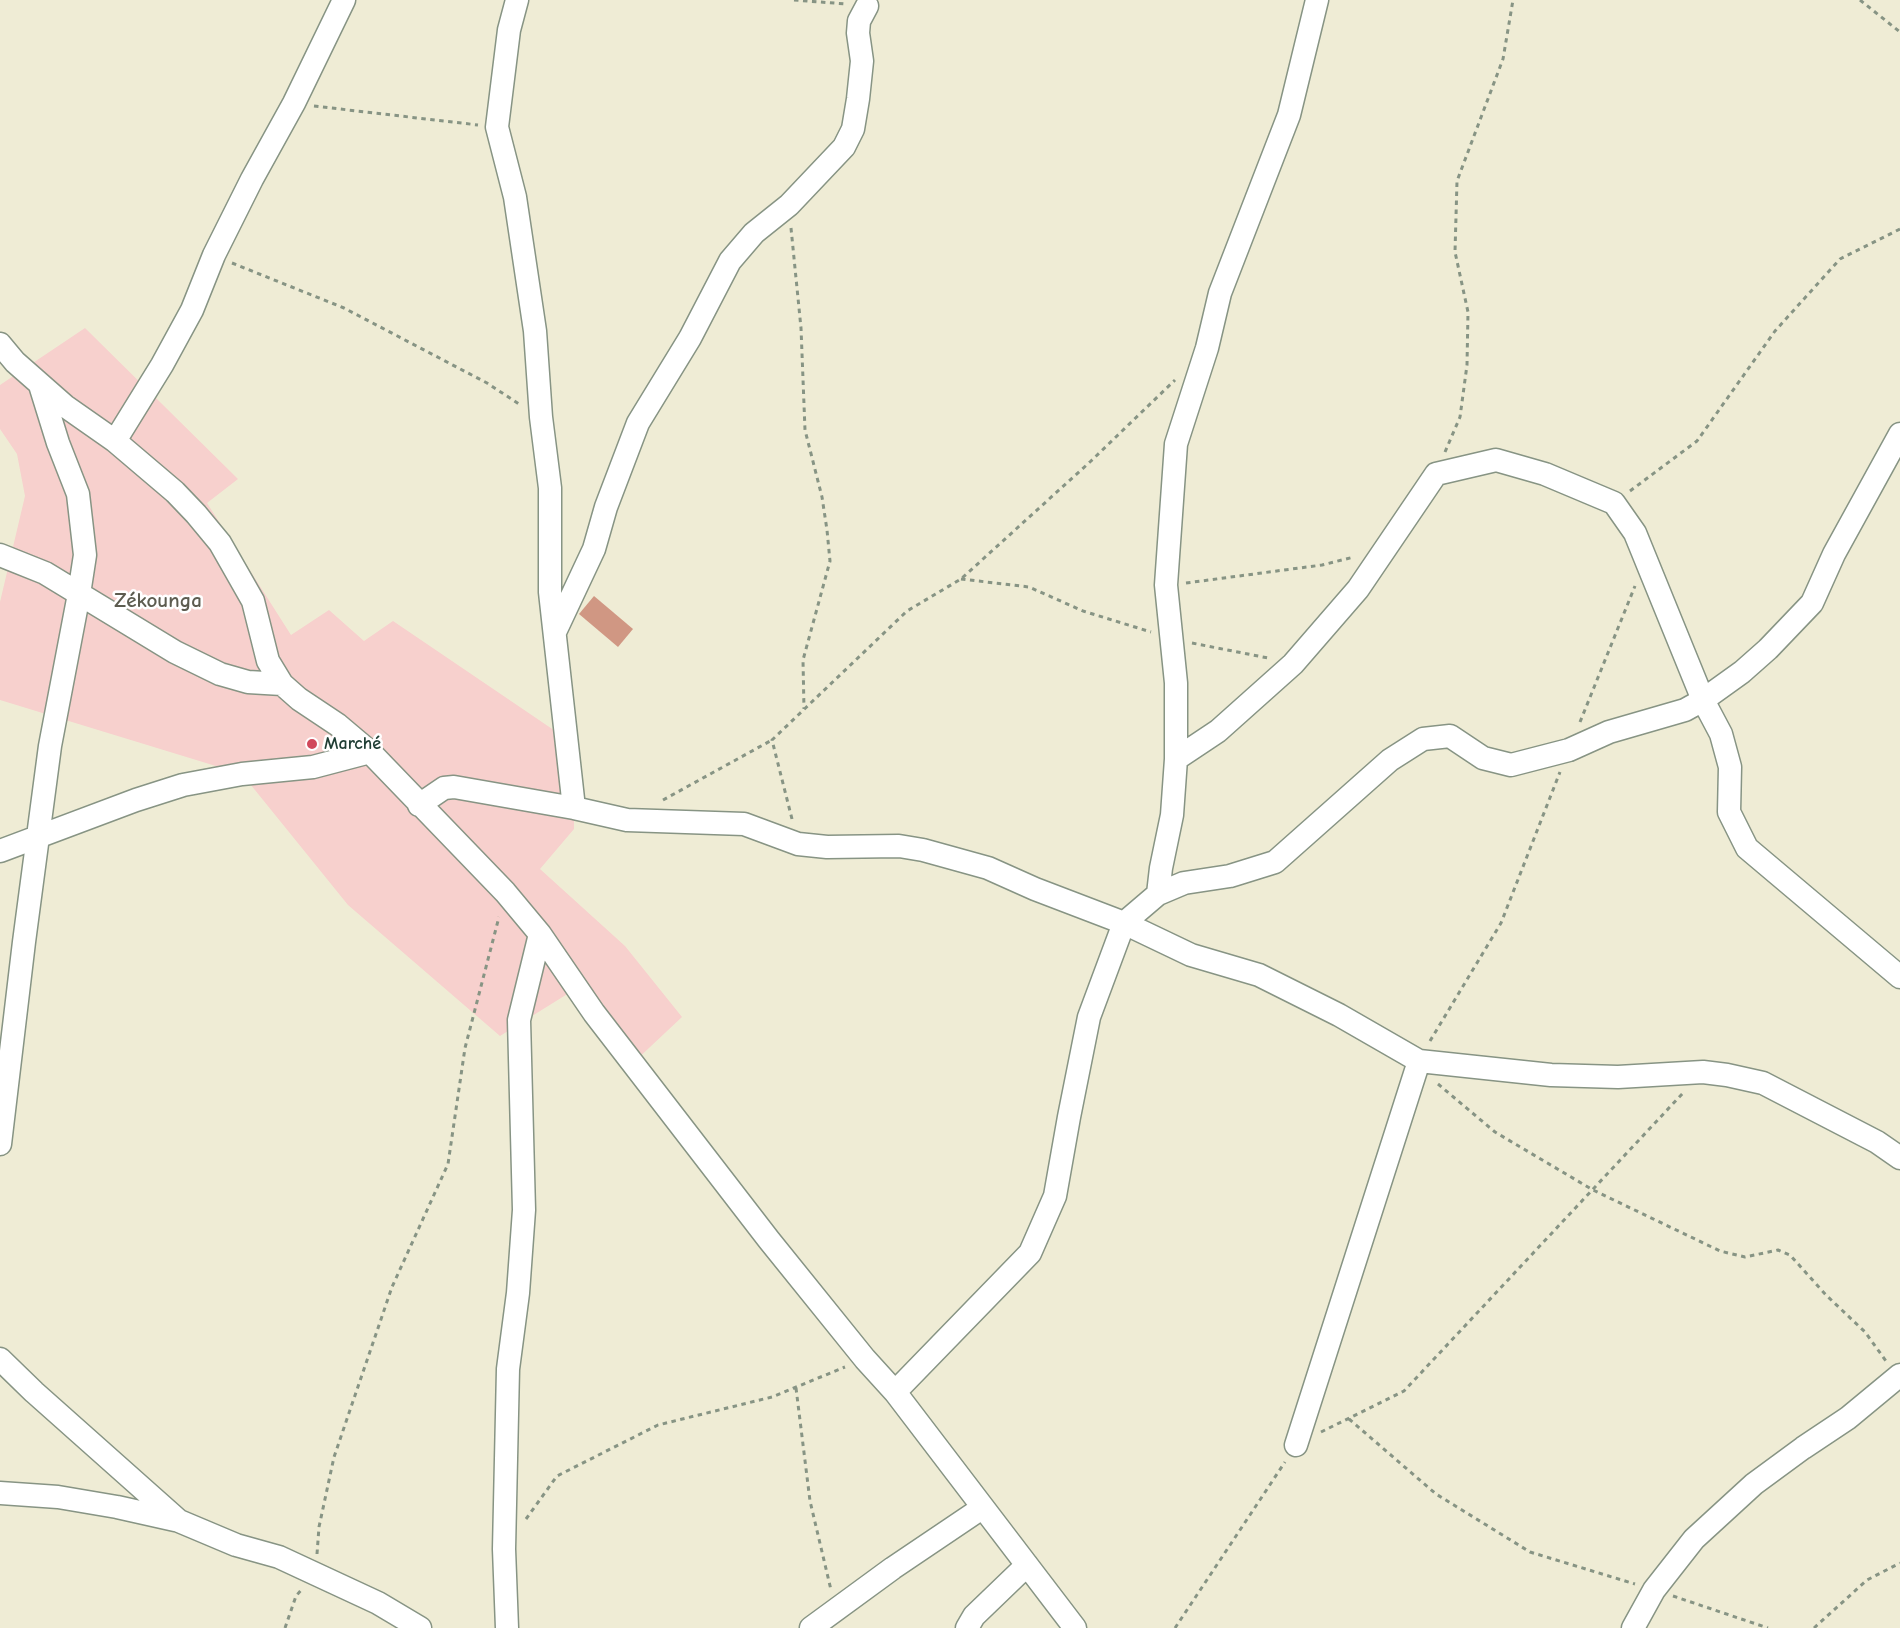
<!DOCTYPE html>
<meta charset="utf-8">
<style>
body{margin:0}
canvas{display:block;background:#efecd5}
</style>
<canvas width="1900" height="1628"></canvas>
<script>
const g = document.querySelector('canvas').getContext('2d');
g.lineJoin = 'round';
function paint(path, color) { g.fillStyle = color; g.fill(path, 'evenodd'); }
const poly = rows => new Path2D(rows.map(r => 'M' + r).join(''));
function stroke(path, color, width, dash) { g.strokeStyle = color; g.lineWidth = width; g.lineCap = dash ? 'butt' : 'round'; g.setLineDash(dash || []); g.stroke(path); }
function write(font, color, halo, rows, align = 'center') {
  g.font = font + ' "Comic Neue",sans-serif'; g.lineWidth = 5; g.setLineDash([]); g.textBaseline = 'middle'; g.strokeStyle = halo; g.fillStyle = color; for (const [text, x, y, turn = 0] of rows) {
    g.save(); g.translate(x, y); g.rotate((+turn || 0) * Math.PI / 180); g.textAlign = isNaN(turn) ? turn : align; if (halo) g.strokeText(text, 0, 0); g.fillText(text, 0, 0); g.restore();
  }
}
paint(poly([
 [85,328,238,479,207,503,291,635,329,610,364,641,393,621,567,739,574,808,574,829,540,869,625,946,682,1017,633,1063,577,988,500,1036,348,905,242,774,0,700,0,602,25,496,17,454,0,429,0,385]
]), '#f7d0cd');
paint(poly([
 [594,596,633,629,618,647,579,614]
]), '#d09783');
const minor = poly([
 [517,0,509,30,497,127,515,197,535,331,541,417,550,488,550,592,574,808],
 [0,344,15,362,65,406,115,441,175,492,196,514,220,543,253,601,268,661,282,684,299,699,338,725,370,752,505,892,540,934,594,1013,769,1240,865,1359,895,1392,1075,1628],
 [115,441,162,365,192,310,214,255,252,179,294,103,344,0],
 [0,555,45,573,175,652,220,674,248,682,282,684],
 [555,632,594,549,606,507,638,423,690,338,730,261,754,233,789,205,844,147,853,129,858,99,862,61,858,33,859,21,867,6],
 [1176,759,1218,731,1293,664,1358,589,1436,474,1496,460,1545,474,1614,503,1635,533,1703,700,1721,734,1730,767,1729,812,1747,848,1900,977],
 [419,805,444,788,454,787,574,808,627,820,744,824,798,844,827,847,899,846,923,850,988,868,1035,889,1124,923,1191,955,1259,975,1339,1015,1419,1061,1551,1075,1618,1077,1703,1072,1727,1075,1763,1083,1877,1142,1900,1158],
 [0,851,136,800,183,785,242,774,313,767,370,752],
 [1158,894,1161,868,1172,815,1176,759,1176,683,1166,585,1176,444,1207,348,1220,293,1289,115,1317,0],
 [0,1144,24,942,50,746,79,594,85,555,78,494,58,443,40,385],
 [0,1359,34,1392,179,1521,236,1545,279,1557,378,1603,420,1628],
 [895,1392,1030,1253,1055,1196,1069,1117,1089,1017,1124,923,1158,894,1184,883,1230,876,1275,862,1390,760,1423,739,1450,736,1483,758,1511,765,1569,750,1609,732,1685,710,1703,700,1742,672,1768,649,1812,603,1834,554,1900,434],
 [1296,1445,1419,1061],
 [0,1493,58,1497,117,1507,175,1520],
 [507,1628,504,1549,508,1369,518,1293,524,1210,519,1020,540,934],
 [811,1628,893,1568,982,1508],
 [967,1628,974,1616,1027,1565],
 [1633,1628,1654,1590,1694,1539,1754,1484,1803,1448,1848,1418,1900,1375]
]);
stroke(minor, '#879484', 25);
stroke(poly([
 [794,0,846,4],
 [1860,0,1900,32],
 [314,106,478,125],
 [791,228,801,328,805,430,822,497,827,530,830,561,803,660,804,709],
 [232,263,344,308,487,383,519,404],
 [1445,452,1460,417,1467,365,1468,312,1455,252,1457,181,1503,59,1513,0],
 [1630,491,1697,441,1775,331,1840,259,1900,229],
 [961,579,1029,587,1083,611,1151,632],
 [1186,583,1322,565,1354,557],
 [1192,643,1268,658],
 [1580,722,1635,586],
 [663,800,772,740],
 [792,819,772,740,907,611,961,579,1091,461,1175,380],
 [1430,1041,1501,923,1560,772],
 [1438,1084,1495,1132,1593,1190,1720,1251,1745,1257,1778,1250,1790,1255,1826,1295,1865,1332,1886,1361],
 [796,1388,810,1501,831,1590],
 [1349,1419,1436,1494,1530,1552,1635,1584],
 [1321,1432,1404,1391,1683,1093],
 [526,1519,557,1476,658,1425,772,1397,845,1367],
 [317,1554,319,1527,334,1457,392,1287,448,1164,465,1048,499,917],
 [1673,1596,1768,1628],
 [285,1628,296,1596,302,1589],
 [1175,1628,1285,1462],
 [1814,1628,1867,1580,1900,1563]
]), '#879484', 3, [4.5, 4.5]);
stroke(minor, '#fff', 22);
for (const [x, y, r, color] of [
 [312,744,6,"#d1495b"]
]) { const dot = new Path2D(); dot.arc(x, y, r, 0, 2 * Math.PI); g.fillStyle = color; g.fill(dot); stroke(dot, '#fff', 2); }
write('bold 18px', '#1f3d34', '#fff', [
 ["Marché",324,744]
], 'left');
write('bold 21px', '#5d5c50', '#fff', [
 ["Zékounga",158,601]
]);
</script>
